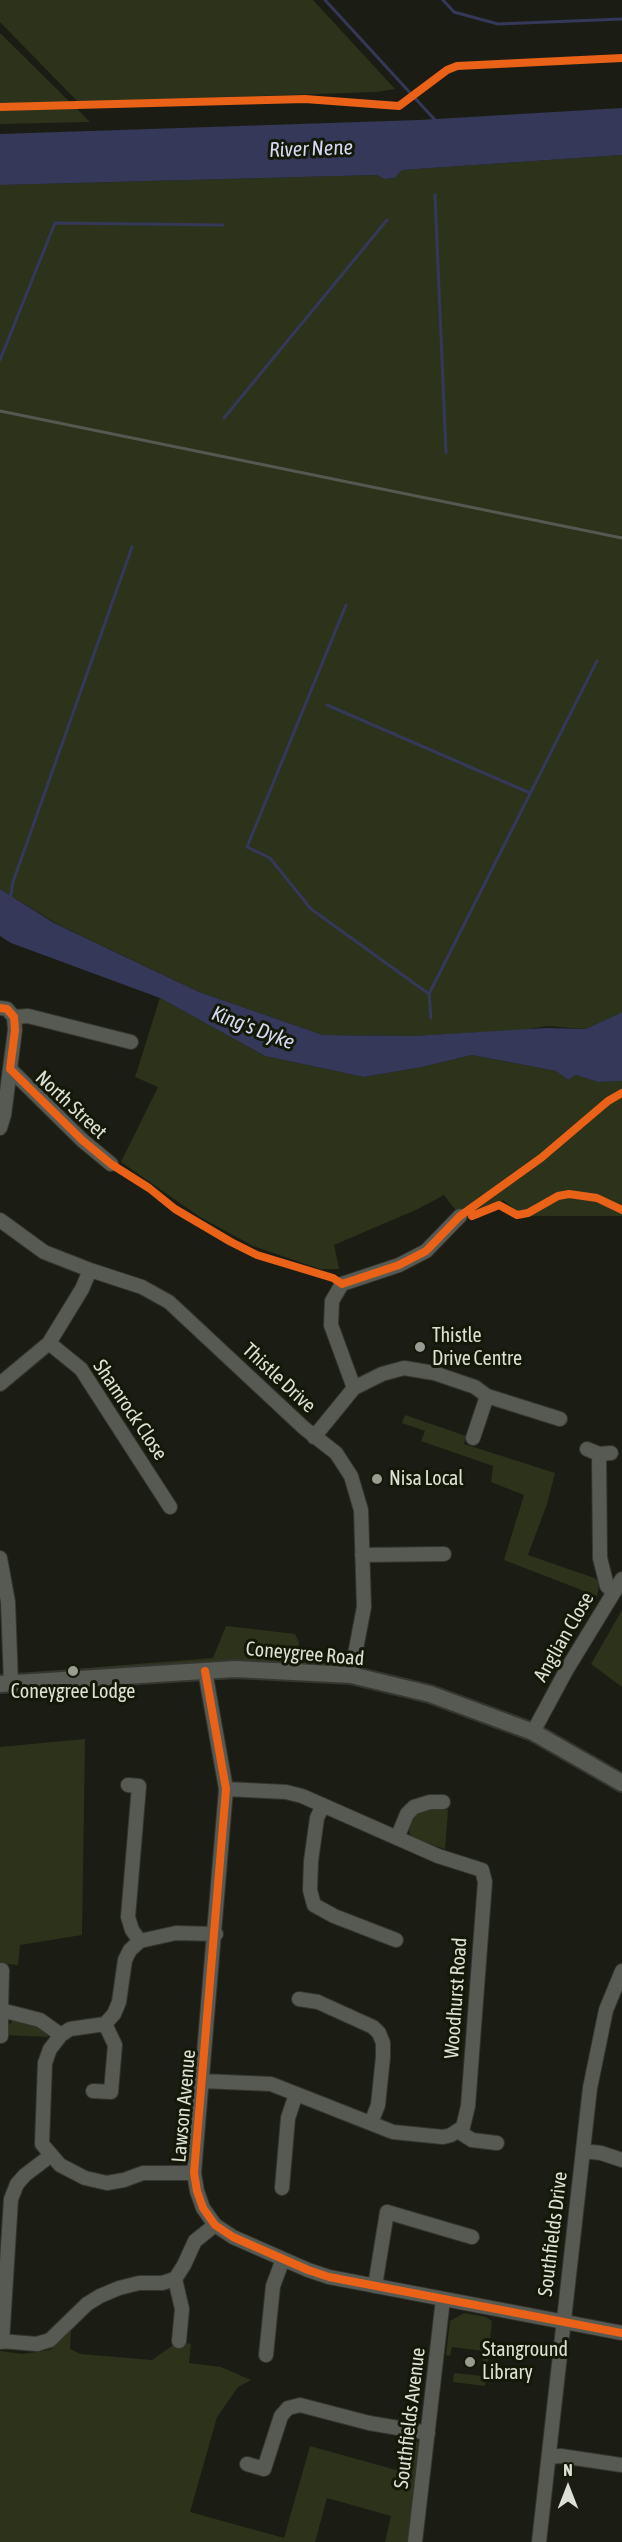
<!DOCTYPE html>
<style>
body{margin:0}
#map{position:relative;width:622px;height:2542px;overflow:hidden;background:#1b1d14;font-family:"Asap Condensed",sans-serif}
canvas{display:block}
.north{position:absolute;left:538px;top:2458px;width:60px;height:60px;-webkit-text-stroke:4px #131807;paint-order:stroke;rotate:0deg;font-size:16px;font-weight:700;line-height:24px;text-align:center;color:#dde1d5}
.north::after{content:'';display:block;margin:auto;width:21px;height:27px;background:#dde1d5;clip-path:polygon(50% 0,100% 100%,50% 72%,0 100%)}
</style>
<div id="map">
<canvas width="622" height="2542"></canvas>
<div class="north">N</div>
</div>
<script>
const g = document.querySelector('canvas').getContext('2d');
g.lineJoin = 'round';
function paint(path, color) { g.fillStyle = color; g.fill(path, 'evenodd'); }
const poly = rows => new Path2D(rows.map(r => 'M' + r).join(''));
function stroke(path, color, width, dash) { g.strokeStyle = color; g.lineWidth = width; g.lineCap = dash ? 'butt' : 'round'; g.setLineDash(dash || []); g.stroke(path); }
function write(font, color, halo, rows, align = 'center') {
  g.font = font + ' "Asap Condensed",sans-serif'; g.lineWidth = 6; g.setLineDash([]); g.textBaseline = 'middle'; g.strokeStyle = halo; g.fillStyle = color; for (const [text, x, y, turn = 0] of rows) {
    g.save(); g.translate(x, y); g.rotate((+turn || 0) * Math.PI / 180); g.textAlign = isNaN(turn) ? turn : align; if (halo) g.strokeText(text, 0, 0); g.fillText(text, 0, 0); g.restore();
  }
}
paint(poly([
 [0,0,313,0,395,89,377,92,78,102,0,22],
 [0,33,90,122,0,124],
 [622,155,622,1012,586,1029,546,1026,524,1030,412,1036,323,1035,199,992,57,924,0,889,0,185,377,175,384,179,395,178,402,170],
 [160,998,265,1056,364,1077,422,1067,472,1055,556,1071,568,1080,576,1075,598,1082,622,1081,622,1216,523,1216,503,1200,471,1220,457,1212,444,1195,418,1209,334,1245,339,1269,320,1269,253,1246,200,1217,121,1162,158,1087,135,1077],
 [405,1415,466,1436,464,1444,555,1473,547,1504,528,1555,600,1580,597,1596,504,1560,524,1495,491,1482,493,1466,421,1441,425,1431,402,1423],
 [622,1610,622,1687,591,1664],
 [226,1626,295,1634,299,1642,297,1656,335,1662,334,1667,295,1662,247,1661,34,1676,35,1672,213,1658],
 [85,1739,82,1935,20,1945,18,1965,0,1963,0,1747],
 [425,1807,448,1810,445,1849,430,1844,427,1846,415,1840,410,1834,408,1825,410,1819],
 [16,2018,40,2023,48,2037,5,2035,6,2027],
 [464,2313,486,2317,492,2321,485,2386,453,2382,454,2373,482,2376,484,2351,452,2347,450,2356,446,2355,450,2321],
 [71,2330,70,2349,81,2354,152,2360,179,2341,191,2344,189,2363,221,2367,251,2380,238,2387,217,2417,190,2512,284,2538,310,2446,396,2470,401,2459,403,2437,413,2437,418,2443,419,2450,409,2542,385,2542,391,2516,327,2498,315,2542,0,2542,0,2351,22,2354,50,2350]
]), '#2c331a');
paint(poly([
 [622,108,622,155,402,170,395,178,384,179,377,175,0,185,0,134,419,120],
 [0,889,54,923,199,992,323,1035,412,1036,546,1028,586,1029,622,1012,622,1081,598,1082,576,1075,568,1080,556,1071,472,1055,422,1067,364,1077,265,1056,160,998,11,943,0,936]
]), '#353858');
stroke(poly([
 [325,0,435,120],
 [443,0,454,12,498,24,622,19],
 [435,195,446,453],
 [0,360,55,223,223,225],
 [224,418,387,220],
 [346,605,247,847,270,858,311,909,429,994,431,1018],
 [327,705,530,793],
 [10,899,13,882,132,547],
 [429,994,597,661]
]), '#353858', 3);
const minor = poly([
 [0,1008,7,1009,14,1017],
 [14,1017,28,1016,131,1042],
 [10,1069,82,1140,111,1164],
 [0,1128,4,1115,15,1030,14,1017],
 [0,1220,44,1252,90,1270,142,1287,169,1302,304,1428,336,1453,351,1476,361,1510,364,1607,351,1675],
 [49,1343,81,1369,170,1507],
 [0,1384,49,1343,82,1289,90,1270],
 [354,1388,331,1325,332,1301,342,1284,399,1265,426,1251,460,1216],
 [314,1437,354,1388,382,1374,404,1368,434,1373,475,1387,487,1396],
 [473,1438,487,1396,560,1419],
 [587,1449,599,1454,611,1453],
 [599,1454,600,1558,607,1586,613,1591],
 [362,1555,444,1554],
 [0,1558,8,1602,11,1683],
 [205,1671,226,1789,194,2173,197,2191,203,2208,215,2225,233,2237,308,2270,329,2277,622,2333],
 [533,1732,567,1669,622,1579],
 [128,1785,139,1786,128,1917,132,1930,140,1941],
 [323,1805,317,1818,311,1861,310,1890,314,1905,334,1916,396,1940],
 [397,1838,407,1814,414,1807,430,1802,443,1802],
 [2,1970,1,2010,40,2020,61,2035],
 [299,1999,318,2002,373,2027,379,2033,383,2043,383,2057,378,2105,371,2123],
 [1,2036,1,2010],
 [202,2081,271,2084,393,2132,443,2137,451,2135,463,2127,468,2106,485,1882,482,1870,438,1856,302,1796,286,1792,226,1789],
 [93,2091,111,2092,115,2045,105,2024],
 [458,2131,472,2140,497,2143],
 [583,2151,601,2153,622,2160],
 [194,2173,143,2173,124,2180,107,2183,85,2178,60,2165,42,2144,45,2063,50,2049,61,2035,70,2029,105,2024,114,2014,119,2002,125,1960,130,1950,140,1941,176,1933,216,1934],
 [282,2188,288,2118,296,2094],
 [175,2279,182,2309,179,2341],
 [375,2286,387,2212,472,2237],
 [0,2341,37,2344,50,2340,87,2304,100,2296,119,2288,139,2283,162,2283,175,2279,184,2265,195,2241,215,2225],
 [2,2342,11,2199,17,2184,25,2175,50,2156],
 [266,2355,273,2286,283,2259],
 [549,2457,561,2456,622,2465],
 [247,2464,264,2469,281,2416,288,2408,300,2405,369,2423,428,2433],
 [415,2542,443,2299],
 [539,2542,590,2088,606,2010,622,1971]
]);
const tertiary = poly([
 [0,1684,235,1669,351,1675,430,1694,533,1732,622,1783]
]);
stroke(minor, '#34362f', 16);
stroke(tertiary, '#34362f', 20);
stroke(minor, '#575a52', 14);
stroke(tertiary, '#575a52', 16);
stroke(poly([
 [0,411,622,538]
]), '#565851', 3);
stroke(poly([
 [0,107,305,99,399,106,447,70,457,66,622,58],
 [0,1008,7,1009,14,1017,15,1030,10,1069,82,1140,111,1164,149,1188,175,1209,231,1242,257,1255,333,1278,342,1284,399,1265,426,1251,460,1216,541,1158,608,1101,622,1093],
 [472,1216,499,1205,517,1215,528,1213,558,1196,569,1194,597,1198,622,1210],
 [205,1671,226,1789,194,2173,197,2191,203,2208,215,2225,233,2237,308,2270,329,2277,622,2333]
]), '#ea6118', 8);
for (const [x, y, r, color] of [
 [420,1347,6,"#999c91"],
 [377,1479,6,"#999c91"],
 [73,1671,6,"#999c91"],
 [470,2362,6,"#999c91"]
]) { const dot = new Path2D(); dot.arc(x, y, r, 0, 2 * Math.PI); g.fillStyle = color; g.fill(dot); stroke(dot, '#131807', 2); }
write('20px', '#dde1d5', '#131807', [
 ["North Street",71,1105,43],
 ["Thistle Drive",279,1378,43],
 ["Shamrock Close",130,1410,56],
 ["Anglian Close",564,1637,-60],
 ["Coneygree Road",305,1654,5],
 ["Woodhurst Road",456,1998,-86],
 ["Lawson Avenue",184,2106,-85],
 ["Southfields Drive",553,2234,-83],
 ["Southfields Avenue",410,2418,-83]
]);
write('20px', '#dde1d5', '#131807', [
 ["Thistle",432,1336],
 ["Drive Centre",432,1359],
 ["Nisa Local",389,1479],
 ["Coneygree Lodge",73,1692,"center"],
 ["Stanground",482,2350],
 ["Library",482,2373]
], 'left');
write('italic 21px', '#d5d8f3', '#131807', [
 ["River Nene",311,149,-2],
 ["King's Dyke",253,1028,21]
]);
</script>
